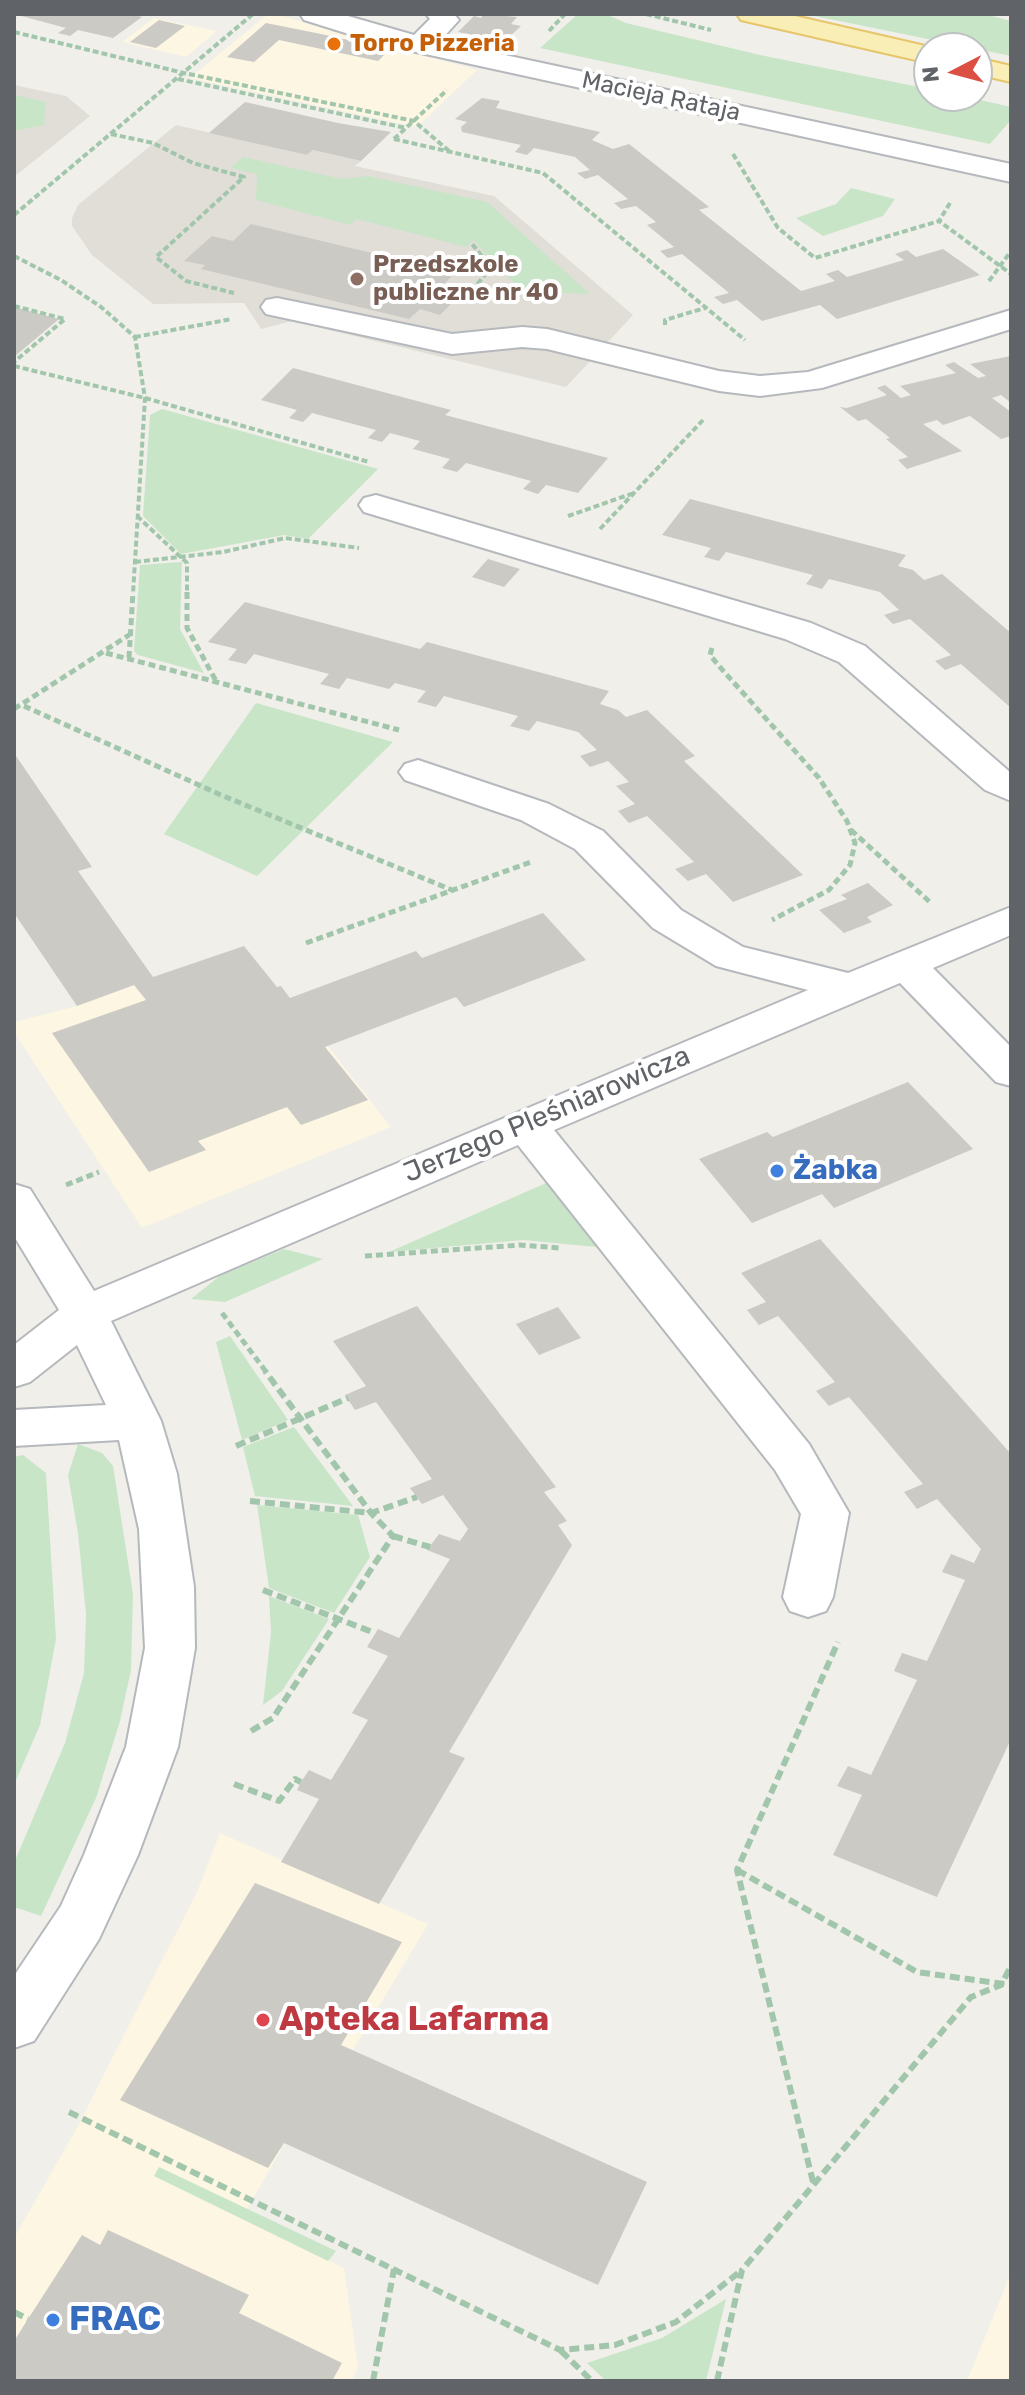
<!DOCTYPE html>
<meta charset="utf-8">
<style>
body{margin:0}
#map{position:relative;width:1025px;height:2395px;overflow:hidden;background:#f0efe9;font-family:Rubik,sans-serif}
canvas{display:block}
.frame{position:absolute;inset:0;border:16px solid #606367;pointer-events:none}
.north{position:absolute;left:913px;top:32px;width:80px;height:80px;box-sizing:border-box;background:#fff;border:2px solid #bfc1c2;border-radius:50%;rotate:264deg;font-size:22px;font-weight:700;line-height:32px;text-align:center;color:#606367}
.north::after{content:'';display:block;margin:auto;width:28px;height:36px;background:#dc5043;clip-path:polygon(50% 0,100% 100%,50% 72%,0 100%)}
</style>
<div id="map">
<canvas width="1025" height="2395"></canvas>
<div class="frame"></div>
<div class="north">N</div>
</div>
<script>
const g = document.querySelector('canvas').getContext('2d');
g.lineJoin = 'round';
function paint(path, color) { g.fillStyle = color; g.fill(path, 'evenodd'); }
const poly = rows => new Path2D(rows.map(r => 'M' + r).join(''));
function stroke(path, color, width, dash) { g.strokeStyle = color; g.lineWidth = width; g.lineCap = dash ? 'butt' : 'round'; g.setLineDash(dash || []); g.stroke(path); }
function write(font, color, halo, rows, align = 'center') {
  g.font = font + ' Rubik,sans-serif'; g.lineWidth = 8; g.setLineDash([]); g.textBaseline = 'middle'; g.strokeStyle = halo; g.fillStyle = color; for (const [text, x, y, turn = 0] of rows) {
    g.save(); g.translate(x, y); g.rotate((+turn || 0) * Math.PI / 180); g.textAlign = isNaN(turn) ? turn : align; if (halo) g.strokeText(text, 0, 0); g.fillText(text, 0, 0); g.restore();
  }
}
paint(poly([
 [268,14,275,14,477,70,417,127,190,78],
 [154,18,217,31,186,57,122,42],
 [244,946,277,987,281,986,391,1127,142,1228,14,1032,14,1022,77,1006],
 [220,1833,428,1924,353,2050,341,2045,242,2218,344,2268,358,2368,351,2381,14,2381,14,2238,73,2135,197,1892],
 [1011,2273,1011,2381,967,2381]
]), '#fcf6e2');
paint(poly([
 [14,85,66,96,90,116,14,177],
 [176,125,307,155,313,150,361,161,355,166,494,196,633,315,566,387,292,321,261,329,244,303,153,304,92,255,72,226,72,218,78,205]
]), '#e0ded7');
paint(poly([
 [578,14,605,14,626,23,760,55,929,89,929,96,963,96,1011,107,1011,120,990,144,540,48],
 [805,14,984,14,1011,21,1011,56],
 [14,95,46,102,44,125,14,131],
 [243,157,342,179,368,176,487,202,590,294,522,291,473,240,466,247,357,219,350,225,256,200,257,174,231,168],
 [851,188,895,199,883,216,823,236,796,218,836,204],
 [162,409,378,469,308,539,284,535,181,554,143,516,150,415],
 [182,562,180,629,204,673,138,655,134,651,140,565],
 [256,703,393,742,257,876,164,834],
 [553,1180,593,1234,597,1247,523,1240,389,1252],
 [284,1249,323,1259,225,1302,191,1299,221,1275],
 [230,1336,288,1420,242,1440,216,1342],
 [294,1427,353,1506,255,1496,243,1447],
 [78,1444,102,1453,113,1466,133,1594,131,1670,120,1721,96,1798,41,1916,14,1907,14,1863,65,1743,84,1673,86,1614,78,1533,68,1475],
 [23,1455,46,1473,56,1639,40,1725,14,1785,14,1457],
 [257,1505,358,1515,370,1557,334,1613,269,1588],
 [269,1596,329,1619,282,1691,263,1705,271,1632],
 [159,2167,336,2251,328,2261,154,2176],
 [726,2299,706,2381,606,2381,587,2363,662,2338]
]), '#c8e5c8');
paint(poly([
 [14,14,131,14,142,17,113,38,78,30,70,36,58,33,66,28],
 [484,14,517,17,511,24,521,26,505,41,458,32,474,16,481,18],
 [159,20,185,26,156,48,130,42],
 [266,23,321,34,390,49,378,61,279,40,254,62,227,57],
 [482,98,500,101,496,108,600,132,592,140,613,149,629,144,709,207,699,210,801,291,835,281,826,274,838,270,847,277,904,260,895,254,907,250,916,257,943,249,980,275,837,319,820,305,762,321,737,300,723,304,714,297,729,293,682,254,668,258,660,251,674,247,647,225,656,222,636,206,621,209,614,203,628,199,598,175,585,179,577,173,590,170,575,157,534,148,527,155,515,152,521,145,462,132,461,127,467,122,455,119],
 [245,102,338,123,391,132,361,161,313,150,307,155,209,133],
 [251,224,455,273,438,290,459,296,440,315,420,309,409,319,201,269,205,265,184,261,212,236,233,241],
 [14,307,59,319,14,357],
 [1011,356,1011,403,1001,395,992,398,1011,412,1011,436,1001,439,970,416,943,425,937,420,923,424,962,451,907,469,898,460,908,457,886,439,890,438,866,419,858,421,840,407,847,408,887,395,877,388,885,385,901,398,911,395,900,386,956,373,945,365,954,362,978,378,986,376,970,364],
 [293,368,451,410,445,415,608,458,578,493,546,485,538,494,523,489,531,481,466,463,457,472,442,468,450,459,413,449,420,441,390,433,382,442,368,438,376,430,312,413,303,422,289,418,297,410,261,400],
 [690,499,906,555,898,566,913,570,924,580,942,574,1011,633,1011,708,961,664,945,670,935,661,951,655,910,619,893,624,884,615,899,610,880,592,829,579,822,589,806,584,813,575,726,552,719,561,704,557,711,548,662,535],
 [488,559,520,569,504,587,472,577],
 [245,602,420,649,427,642,609,691,600,704,618,710,626,717,647,710,695,756,684,761,803,875,733,902,706,874,688,881,675,869,694,862,647,816,629,823,618,811,635,804,616,786,629,782,608,761,590,767,580,756,597,750,578,732,537,721,529,731,510,726,518,716,444,696,436,707,417,702,426,691,395,683,389,689,347,678,339,689,320,684,329,674,254,654,246,664,228,660,237,649,208,642],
 [14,753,92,867,78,871,153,977,244,946,277,987,281,986,290,998,416,951,422,958,543,913,586,960,464,1007,456,997,325,1047,368,1100,301,1125,287,1107,198,1141,206,1150,149,1172,52,1033,146,1000,134,985,77,1006,14,913],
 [868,883,893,905,867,917,872,922,844,933,819,910,847,899,841,895],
 [908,1082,973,1149,834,1208,822,1194,752,1223,699,1159,767,1132,773,1137],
 [820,1239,1011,1454,1011,1739,937,1897,833,1855,862,1795,837,1786,848,1766,871,1775,917,1680,894,1671,902,1653,927,1661,965,1580,942,1572,951,1554,974,1563,981,1549,937,1499,917,1509,904,1492,923,1484,849,1397,829,1406,816,1391,835,1382,778,1316,759,1325,747,1310,766,1302,741,1273],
 [417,1306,556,1487,544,1492,567,1521,558,1525,572,1545,449,1752,465,1758,379,1904,281,1862,319,1799,297,1790,301,1782,309,1770,331,1780,368,1720,352,1713,388,1656,367,1647,378,1629,399,1638,450,1559,427,1550,439,1534,460,1541,468,1529,443,1495,422,1504,410,1488,432,1479,376,1402,355,1410,345,1395,366,1386,333,1341],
 [558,1307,581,1338,539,1355,516,1324],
 [255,1883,402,1942,341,2045,647,2182,598,2285,284,2143,268,2168,120,2100],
 [108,2230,249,2295,239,2313,342,2363,332,2381,14,2381,14,2341,82,2235,100,2245]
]), '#cccac5');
const minor = poly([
 [300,14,341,14,414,35,430,19,426,14,454,14,459,20,440,41,1011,164,1011,182,384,45,304,20,300,14],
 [277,298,452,334,522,327,547,329,719,371,760,376,808,372,1011,310,1011,329,822,388,760,396,719,391,547,349,522,347,452,354,266,314,261,307,266,300,277,298],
 [376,495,811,623,865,646,1011,773,1011,801,985,790,839,662,785,639,364,512,359,505,364,498,376,495],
 [418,760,549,804,603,831,681,910,743,947,848,973,1011,907,1011,935,933,968,1011,1047,1011,1086,996,1082,900,983,554,1130,809,1444,849,1513,833,1597,826,1611,808,1617,790,1611,783,1597,801,1514,775,1470,518,1145,111,1321,161,1421,177,1474,194,1587,195,1648,178,1747,138,1855,99,1939,34,2041,14,2048,14,1976,61,1906,84,1855,126,1747,145,1648,139,1529,119,1440,14,1446,14,1410,106,1405,77,1345,30,1382,14,1387,14,1345,59,1310,14,1236,14,1184,30,1189,94,1291,808,990,716,966,653,928,575,849,521,820,405,780,399,772,405,764,418,760]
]);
const major = poly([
 [737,14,786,14,934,48,929,48,929,63,741,20,737,14],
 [977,58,1011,66,1011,82,977,74,977,58]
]);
stroke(minor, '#b5b8bc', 4);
stroke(major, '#e7c56b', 4);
stroke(poly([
 [646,14,711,30],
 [549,31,565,14],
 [14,32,184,73,414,121,449,151],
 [178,79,406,128],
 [111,134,153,143,193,163,244,177,156,257,186,281,234,293],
 [394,139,543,173,745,340],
 [394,139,447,90],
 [733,154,778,228,815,258,939,221],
 [950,203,939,221,1011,274],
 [14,215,253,14],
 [14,256,61,280,101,307,135,337,145,398,133,594],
 [989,281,1011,251],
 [471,300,472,291,491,267,472,244],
 [14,306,65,319,14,362],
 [665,325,665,320,705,308],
 [135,337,232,319],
 [14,366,145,398,369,462],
 [137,516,187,563,187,594],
 [568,516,634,493],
 [600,529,703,420],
 [135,562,223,552,285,538,359,548]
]), '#a1c6ac', 4, [6, 3]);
stroke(poly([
 [187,592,187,628,216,681],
 [712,648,710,655,719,666,819,778,847,821,855,843,850,865,829,890,772,920],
 [106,653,399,730],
 [129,658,133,592],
 [24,706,221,795,452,890],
 [14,709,129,635],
 [851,830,932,904],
 [306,943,531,862],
 [66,1185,99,1172],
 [365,1256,520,1245,560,1248],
 [222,1313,267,1373]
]), '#a1c6ac', 5, [7, 4]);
stroke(poly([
 [236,1446,348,1398],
 [250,1501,371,1513,417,1497],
 [393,1536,430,1547],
 [263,1590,375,1633],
 [251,1731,273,1718,393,1536,371,1513,265,1371],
 [234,1784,279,1801,295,1779,301,1782],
 [737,1870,917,1972,1011,1985],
 [69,2112,560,2350,615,2345,676,2322,742,2270],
 [813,2182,737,1870,838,1642],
 [14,2312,28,2319],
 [561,2351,592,2381],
 [373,2381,394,2269],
 [717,2381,742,2270,971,1997,1001,1985,1011,1966]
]), '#a1c6ac', 6, [10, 5]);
paint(minor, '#fff');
paint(major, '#f9eeb5');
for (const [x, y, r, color] of [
 [334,44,8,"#e8710a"],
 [357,279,8,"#8d6e63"],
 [777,1171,8,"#3f7fe0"],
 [263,2020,8,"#e0444e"],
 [53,2320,8,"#3f7fe0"]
]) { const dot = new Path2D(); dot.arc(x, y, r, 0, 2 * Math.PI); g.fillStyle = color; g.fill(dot); stroke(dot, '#fff', 3); }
write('bold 24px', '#c56008', '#fff', [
 ["Torro Pizzeria",350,44]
], 'left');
write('24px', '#606367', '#fff', [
 ["Macieja Rataja",661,97,12]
]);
write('bold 24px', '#785e54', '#fff', [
 ["Przedszkole",373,265],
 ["publiczne nr 40",373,293]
], 'left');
write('28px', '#606367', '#fff', [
 ["Jerzego Pleśniarowicza",547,1115,-23]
]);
write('bold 28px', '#366cbe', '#fff', [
 ["Żabka",793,1171]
], 'left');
write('bold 34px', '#be3a42', '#fff', [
 ["Apteka Lafarma",279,2020]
], 'left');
write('bold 34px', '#366cbe', '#fff', [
 ["FRAC",69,2320]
], 'left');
</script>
